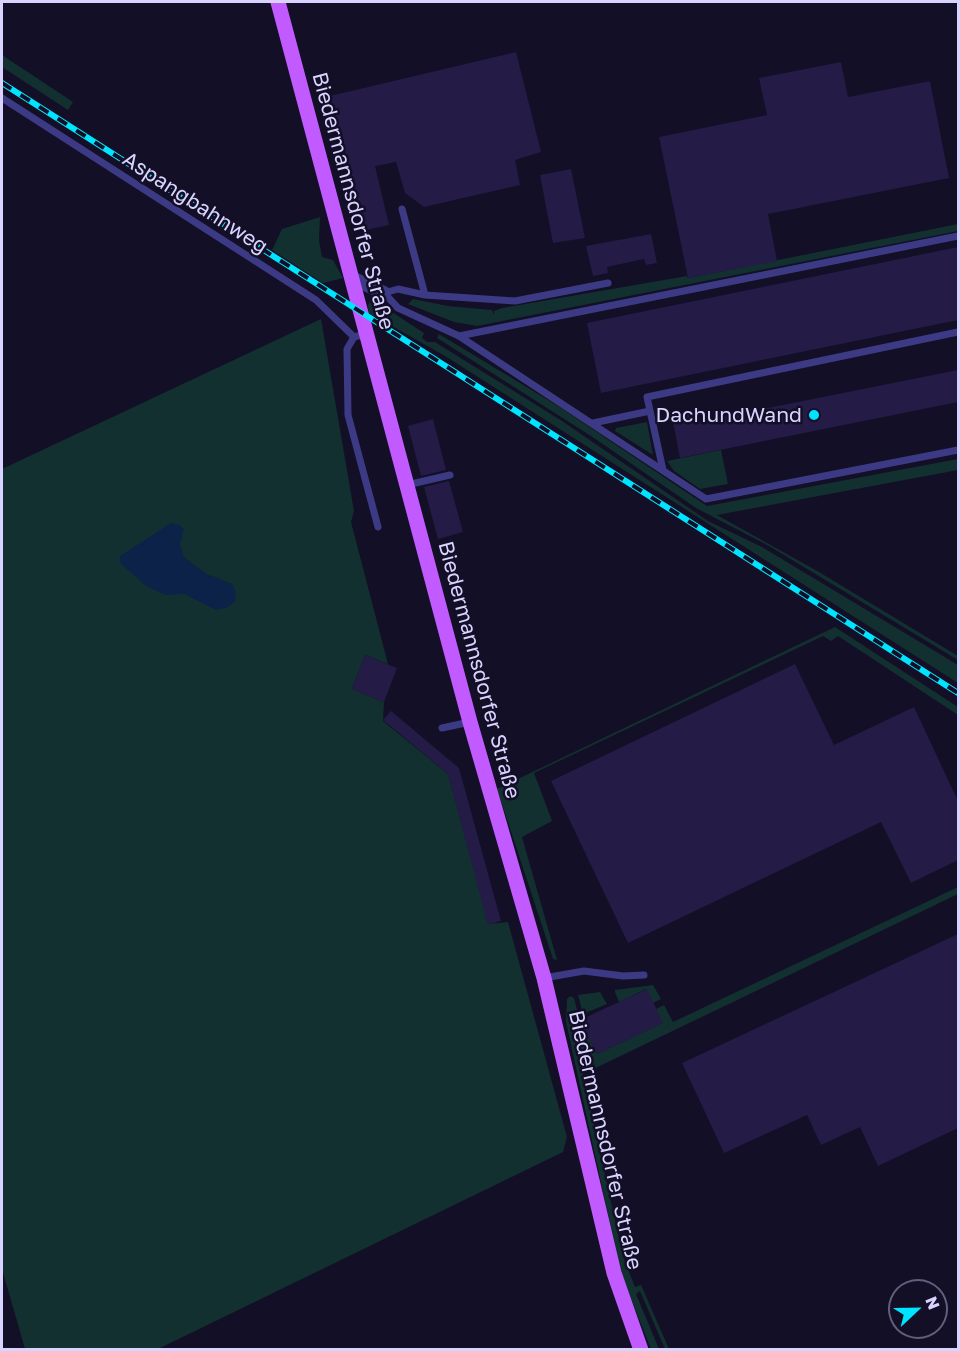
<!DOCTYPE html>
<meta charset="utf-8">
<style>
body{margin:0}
#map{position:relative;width:960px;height:1351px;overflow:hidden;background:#130f26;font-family:"Golos Text",sans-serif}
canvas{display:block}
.frame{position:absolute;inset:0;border:3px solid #d9d4ff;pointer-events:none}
.north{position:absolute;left:888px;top:1279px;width:60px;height:60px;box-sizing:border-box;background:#130f26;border:2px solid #625e7d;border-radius:50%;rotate:68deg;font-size:16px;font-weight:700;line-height:24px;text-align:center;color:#d9d4ff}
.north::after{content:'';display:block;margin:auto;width:21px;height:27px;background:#00e5ff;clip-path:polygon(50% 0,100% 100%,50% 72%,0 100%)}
</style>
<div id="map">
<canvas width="960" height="1351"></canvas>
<div class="frame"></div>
<div class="north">N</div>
</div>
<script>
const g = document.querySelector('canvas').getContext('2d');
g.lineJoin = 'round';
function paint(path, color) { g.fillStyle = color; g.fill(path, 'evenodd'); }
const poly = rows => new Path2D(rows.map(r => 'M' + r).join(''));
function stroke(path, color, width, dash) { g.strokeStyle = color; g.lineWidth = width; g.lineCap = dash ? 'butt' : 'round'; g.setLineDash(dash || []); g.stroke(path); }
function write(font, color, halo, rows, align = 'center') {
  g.font = font + ' "Golos Text",sans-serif'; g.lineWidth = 5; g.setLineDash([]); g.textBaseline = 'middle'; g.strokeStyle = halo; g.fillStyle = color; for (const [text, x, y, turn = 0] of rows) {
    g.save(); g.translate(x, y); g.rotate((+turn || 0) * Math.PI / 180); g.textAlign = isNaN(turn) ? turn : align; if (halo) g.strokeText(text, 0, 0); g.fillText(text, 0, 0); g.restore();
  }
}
paint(poly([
 [2,55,73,102,68,110,2,67],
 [320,217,319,240,322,257,333,260,343,278,323,283,272,250,282,229],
 [958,224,958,231,477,326,454,322,408,304,413,299,448,306,492,310,494,315,494,311,502,308,687,276,688,278],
 [372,299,424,333,422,338,427,342,435,342,562,421,708,521,762,547,958,665,958,683,445,356,369,313,368,305],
 [321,319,354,511,351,522,388,664,365,655,352,689,384,702,383,721,448,774,489,924,508,922,567,1137,563,1152,158,1349,25,1349,2,1269,2,469],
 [439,334,558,406,707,506,958,459,958,470,717,515,819,572,958,656,958,660,769,546,696,508,591,436,445,343,437,338],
 [647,422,653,455,615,431,616,428],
 [721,450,728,484,700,489,674,471,667,461],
 [835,627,958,707,958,715,838,636,831,641,823,636,534,773,552,821,522,837,557,960,553,959,497,789],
 [958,887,958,894,583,1074,623,1257,635,1287,641,1285,669,1349,665,1349,640,1291,636,1294,659,1349,651,1349,621,1274,566,1022,567,999,570,996,574,998,579,1017,597,1054,662,1023,656,1009,664,1005,673,1022],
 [653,985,661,999,653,1003,646,989,619,1002,615,992,615,990],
 [600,992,607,1004,583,1014,578,995]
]), '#12302f');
paint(poly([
 [171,523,180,525,184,529,180,545,184,557,205,573,232,584,236,593,235,602,226,608,216,610,184,594,166,595,146,586,120,563,120,556]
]), '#0c2248');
paint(poly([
 [516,52,541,152,515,160,520,185,424,207,405,193,396,162,375,166,389,225,366,230,330,96],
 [841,62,848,97,930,81,949,178,768,214,777,261,688,278,659,137,767,115,759,78],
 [571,169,585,238,553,243,540,175],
 [651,234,657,263,646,265,644,259,607,267,608,273,593,276,586,246],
 [958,247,958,320,601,393,587,323],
 [958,370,958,402,680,458,672,417,691,413,693,423],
 [433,419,446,470,421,476,408,426],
 [449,481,463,532,438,539,424,487],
 [365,655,397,668,384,702,352,689],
 [795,664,834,745,914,707,958,801,958,860,911,883,881,822,628,943,551,781],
 [391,711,459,768,501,921,488,925,448,774,383,720],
 [958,934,958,1128,878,1166,860,1127,821,1145,807,1115,724,1153,682,1063],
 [647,989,663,1023,597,1054,580,1020]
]), '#241b47');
stroke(poly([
 [2,98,316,300,354,337,366,334],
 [402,209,425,295],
 [608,283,515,301,425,295,398,289,384,293,398,308,459,336,706,499,958,450],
 [459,336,958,236],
 [354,337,347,349,348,415,378,527],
 [593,423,650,411],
 [663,470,647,397,958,332],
 [407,485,450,475],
 [442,728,470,722],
 [544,978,584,971,623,976,644,975]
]), '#3d3a85', 7);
stroke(poly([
 [352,278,384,293]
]), '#3d3a85', 14);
stroke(poly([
 [278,2,470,722,544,978,614,1273,641,1350]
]), '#c25bff', 15);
const rail = poly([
 [2,83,958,693]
]);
stroke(rail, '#00e5ff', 6);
stroke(rail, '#130f26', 4, [11]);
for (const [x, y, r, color] of [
 [814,415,6,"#00e5ff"]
]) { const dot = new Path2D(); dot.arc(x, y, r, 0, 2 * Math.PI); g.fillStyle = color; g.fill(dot); stroke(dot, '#130f26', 2); }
write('21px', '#d9d4ff', '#130f26', [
 ["Biedermannsdorfer Straße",353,201,75],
 ["Aspangbahnweg",195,203,33],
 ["Biedermannsdorfer Straße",479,670,75],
 ["Biedermannsdorfer Straße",605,1140,77]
]);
write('21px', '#d9d4ff', '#130f26', [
 ["DachundWand",802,415]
], 'right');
</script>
